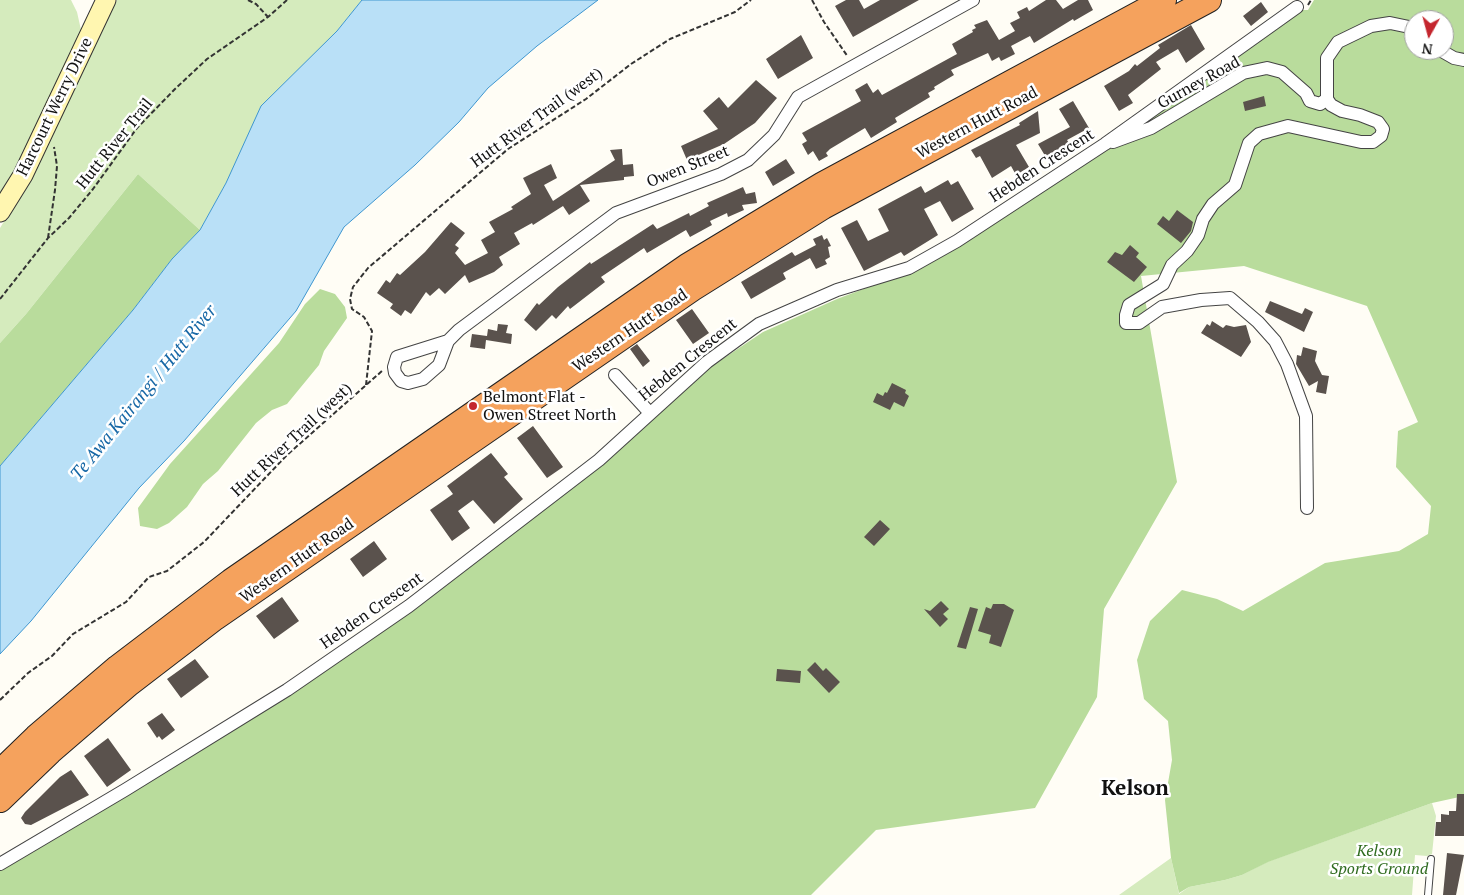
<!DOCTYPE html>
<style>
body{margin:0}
#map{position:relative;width:1464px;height:895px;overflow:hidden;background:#fffdf5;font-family:"PT Serif",serif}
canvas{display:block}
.north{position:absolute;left:1404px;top:10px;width:50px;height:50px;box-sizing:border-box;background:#fff;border:1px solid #a0a0a0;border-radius:50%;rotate:187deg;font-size:14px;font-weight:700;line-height:20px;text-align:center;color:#111}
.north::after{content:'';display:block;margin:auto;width:18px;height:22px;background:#c4262e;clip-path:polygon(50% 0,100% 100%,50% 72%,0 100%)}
</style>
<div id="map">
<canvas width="1464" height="895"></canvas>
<div class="north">N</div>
</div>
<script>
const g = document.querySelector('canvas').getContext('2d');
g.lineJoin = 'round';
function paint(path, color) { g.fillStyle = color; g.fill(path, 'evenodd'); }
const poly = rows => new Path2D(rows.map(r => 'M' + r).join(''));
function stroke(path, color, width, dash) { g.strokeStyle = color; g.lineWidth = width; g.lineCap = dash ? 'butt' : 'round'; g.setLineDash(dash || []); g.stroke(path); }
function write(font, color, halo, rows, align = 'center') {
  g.font = font + ' "PT Serif",serif'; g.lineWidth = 5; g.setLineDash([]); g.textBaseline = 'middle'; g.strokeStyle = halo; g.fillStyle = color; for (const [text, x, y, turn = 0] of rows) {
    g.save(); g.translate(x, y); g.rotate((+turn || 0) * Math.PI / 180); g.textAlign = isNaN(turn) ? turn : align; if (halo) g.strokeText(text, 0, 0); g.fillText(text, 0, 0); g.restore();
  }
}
paint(poly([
 [0,0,71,0,77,12,81,30,18,169,0,198],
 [117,0,362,0,337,31,226,183,200,230,138,174,26,314,0,343,0,228,31,177],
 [1432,803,1436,816,1432,854,1427,856,1415,855,1412,895,1119,895,1171,858,1179,894,1189,887,1225,880,1242,875,1267,862]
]), '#d5ebbd');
paint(poly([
 [1314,0,1464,0,1464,796,1432,803,1268,862,1242,875,1225,880,1189,887,1179,893,1171,858,1165,800,1172,760,1168,721,1144,699,1137,660,1150,621,1182,590,1217,599,1243,611,1325,563,1399,551,1428,534,1431,506,1396,467,1398,431,1418,422,1367,306,1244,266,1141,276,1177,482,1104,609,1097,697,1035,808,876,830,811,895,0,895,0,869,416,609,599,467,648,420,712,366,763,332,837,299,911,271,1297,10,1308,10],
 [1414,20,1444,20,1444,50,1414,50],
 [138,174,200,230,172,259,133,310,0,466,0,343,26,314],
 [320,289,335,294,345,307,347,318,324,351,319,365,287,404,272,410,256,423,218,471,203,484,187,507,169,523,157,529,140,526,138,508,170,464,279,343,305,304]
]), '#b9dc9c');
const water = poly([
 [362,0,598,0,537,46,488,88,459,122,415,165,344,227,296,311,184,441,139,488,31,621,0,654,0,466,133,310,172,259,200,230,226,183,261,106,337,31,362,0]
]);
paint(water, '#b9e0f7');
stroke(water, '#3f96cf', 1);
paint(poly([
 [846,0,859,0,864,9,880,0,919,0,853,37,835,6],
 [1046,0,1056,0,1063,9,1078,0,1088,0,1093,10,1074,21,1073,19,1034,43,1030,36,1011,46,1015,54,1001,61,999,57,992,61,988,53,951,70,954,75,934,87,935,89,928,93,930,97,895,118,897,122,871,138,865,128,830,149,826,153,828,156,819,161,813,151,808,155,802,144,807,141,802,133,861,101,855,90,867,83,873,93,878,89,882,95,957,54,952,44,973,32,972,30,976,28,974,25,987,20,999,40,1015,31,1010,23,1020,18,1017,12,1027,7,1029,11],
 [1261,2,1268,12,1251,26,1243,16],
 [1191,25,1205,49,1186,63,1178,49,1156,62,1161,69,1128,95,1133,103,1119,111,1104,86,1129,71,1135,64,1137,66,1160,48,1158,45],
 [801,35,813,58,778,79,766,59],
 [756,80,777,98,755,123,724,144,687,160,681,146,718,129,703,111,719,97,728,108],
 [1264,96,1266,106,1245,111,1243,102],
 [1073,101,1089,128,1067,140,1070,145,1047,159,1038,144,1070,127,1059,109],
 [1038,111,1040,133,1016,145,1029,167,1016,175,1011,166,992,178,980,156,976,158,971,150,1020,125,1019,123],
 [622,149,623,165,633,164,634,176,624,177,624,180,580,185,590,201,569,215,563,206,533,225,532,223,514,233,520,244,499,257,503,265,494,272,469,283,465,275,445,294,439,288,430,296,426,292,411,314,405,310,401,316,390,308,393,304,377,293,386,280,390,283,397,273,400,275,425,252,451,222,465,233,455,245,459,248,455,253,465,265,488,253,481,240,495,232,489,222,513,209,511,207,531,194,523,178,551,164,557,178,544,185,553,201,615,160,610,150],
 [786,159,795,173,773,186,765,172],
 [948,180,951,185,958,181,974,209,952,222,940,201,924,209,938,235,904,256,901,252,864,271,841,228,857,220,868,241,889,231,878,209,921,186,925,193],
 [743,187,746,194,755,192,757,203,742,205,744,210,728,217,727,213,710,221,712,225,690,237,686,230,647,253,644,248,601,277,605,282,570,309,568,306,556,319,552,315,536,331,524,320,537,303,539,305,558,287,590,262,591,264,653,224,657,229,689,213,690,216,709,206,707,203],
 [1177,210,1193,222,1191,231,1181,243,1157,224,1163,216,1169,221],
 [822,235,824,240,827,238,831,246,828,247,830,257,825,260,827,264,816,269,810,258,783,273,786,279,751,299,741,282,792,252,795,256,816,245,813,239],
 [1130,245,1139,253,1136,257,1147,267,1134,282,1107,262,1115,252,1122,255],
 [1270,301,1302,314,1305,308,1313,312,1304,332,1265,312],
 [692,309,709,333,693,344,676,320],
 [1212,321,1223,328,1226,325,1234,327,1246,325,1251,342,1241,357,1201,333,1207,324,1210,326],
 [498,324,508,325,506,333,512,334,511,344,486,340,485,349,470,347,472,334,487,336,488,329,497,331],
 [637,344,650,361,643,367,630,349],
 [1303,347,1317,351,1315,361,1322,375,1329,376,1326,394,1316,392,1318,381,1309,386,1296,364,1297,355,1301,356],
 [892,383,906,390,905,393,909,396,904,407,894,402,890,410,873,402,877,393,883,396,885,392,887,393],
 [533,426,563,467,547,478,517,438],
 [491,453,508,474,504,477,523,499,494,524,473,500,458,511,470,528,452,541,430,510,453,494,447,486],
 [880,520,890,529,874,546,864,537],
 [374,541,387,559,363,577,350,559],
 [282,597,299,621,274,639,256,616],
 [941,601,949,609,943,614,948,619,940,627,924,609,930,611],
 [993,604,1004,604,1014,610,1001,647,989,643,991,635,978,631,986,607,991,609],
 [970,607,978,609,966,649,957,647],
 [195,659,209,677,181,698,167,679],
 [815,662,823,671,826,668,840,682,829,693,807,670],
 [777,669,801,671,800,683,776,681],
 [162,713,175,730,162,740,159,736,157,738,147,723],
 [108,738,131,770,107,787,84,756],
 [71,770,89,795,31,825,25,824,21,818,25,812,60,777],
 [1457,794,1464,794,1464,836,1435,836,1436,822,1441,822,1441,814,1449,815,1449,811,1456,811],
 [1447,853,1464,855,1456,895,1443,895]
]), '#5a524d');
const lane = poly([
 [1428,895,1431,859]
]);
const street = poly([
 [1440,50,1454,58,1464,60],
 [1113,142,1151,128,1243,73,1267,68,1282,72,1306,93,1310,101,1320,104,1327,99,1327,58,1338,42,1371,26,1390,23,1414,28],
 [448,341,439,365,423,379,408,383,401,381,395,373,394,367,397,357,448,341,459,330,616,213,721,174,748,160,774,135,798,97,973,0],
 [615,375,649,412],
 [1307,508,1306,416,1287,364,1275,341,1258,322,1230,298,1201,300,1162,307,1139,323,1126,323,1126,315,1129,305,1163,284,1172,265,1187,251,1198,235,1203,219,1213,204,1235,185,1249,143,1259,134,1288,126,1361,142,1373,142,1381,136,1383,129,1378,122,1360,115,1342,111,1331,105,1327,99],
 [0,864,125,790,287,690,409,606,599,460,707,362,759,324,837,290,909,268,957,241,1105,144,1297,7]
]);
const secondary = poly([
 [0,212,23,175,106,0]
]);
const highway = poly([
 [0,772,36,737,118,667,231,581,687,266,823,184,1164,0],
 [0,800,50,752,129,684,215,618,692,289,823,207,1209,0]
]);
stroke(lane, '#444', 8);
stroke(street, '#444', 14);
stroke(secondary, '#333', 21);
stroke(highway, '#222', 26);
stroke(poly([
 [248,0,256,4,268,17],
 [812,0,824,22,848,57],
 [1308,5,1311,0],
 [48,238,55,190,57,166,54,147],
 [0,299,48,238,69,218,93,189,137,128,175,89,207,59,268,17,287,0],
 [366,385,372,331,364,317,352,309,350,299,353,287,368,268,508,149,586,99,631,64,670,39,735,12,751,0],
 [0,700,28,673,52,656,73,634,126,602,149,577,167,571,204,542,287,455,382,371]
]), '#333', 2, [5, 2.5]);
stroke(lane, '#fff', 6);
stroke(street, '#fff', 12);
stroke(secondary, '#fff6b0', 19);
stroke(highway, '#f5a25d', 24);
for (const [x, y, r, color] of [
 [473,406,5,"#c4262e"]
]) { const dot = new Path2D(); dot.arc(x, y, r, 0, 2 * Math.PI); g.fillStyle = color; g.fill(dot); stroke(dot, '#fff', 2); }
write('16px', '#111', '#fff', [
 ["Gurney Road",1199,83,-29],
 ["Harcourt Werry Drive",55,107,-64],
 ["Hutt River Trail (west)",537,118,-36],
 ["Western Hutt Road",977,123,-28],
 ["Hutt River Trail",115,144,-51],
 ["Hebden Crescent",1042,166,-33],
 ["Owen Street",688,167,-22],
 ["Western Hutt Road",630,331,-34],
 ["Hebden Crescent",688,360,-39],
 ["Hutt River Trail (west)",292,440,-43],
 ["Western Hutt Road",297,561,-35],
 ["Hebden Crescent",372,611,-35]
]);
write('16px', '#111', '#fff', [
 ["Belmont Flat -",483,397],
 ["Owen Street North",483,415]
], 'left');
write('italic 16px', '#2f6b1f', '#fff', [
 ["Kelson",1379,851],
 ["Sports Ground",1379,869]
]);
write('italic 18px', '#1768a6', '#fff', [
 ["Te Awa Kairangi / Hutt River",144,393,-51]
]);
write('bold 21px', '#111', '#fff', [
 ["Kelson",1135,789]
]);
</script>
